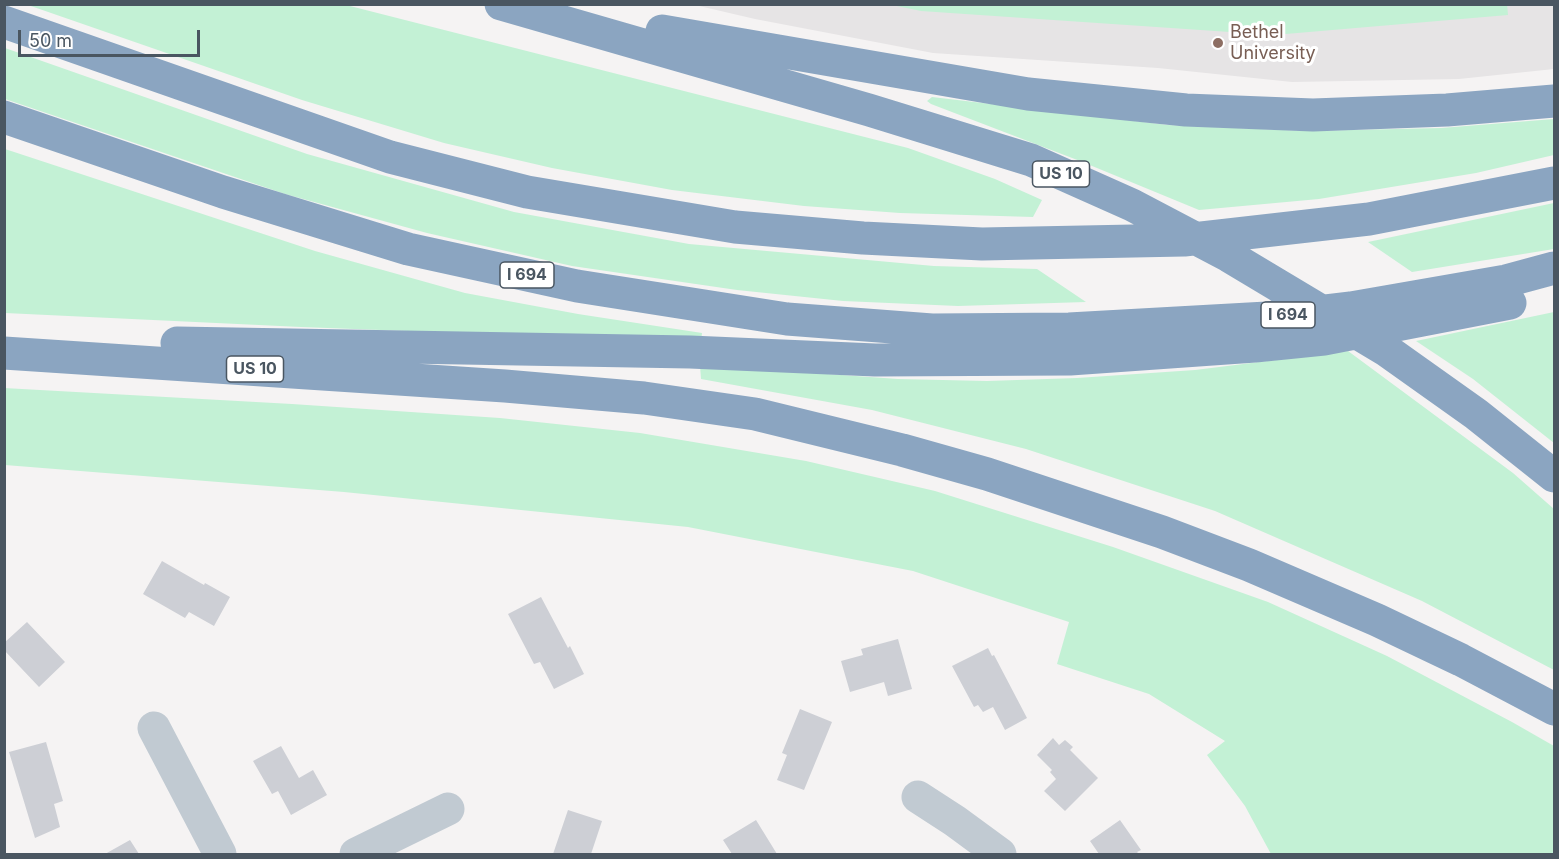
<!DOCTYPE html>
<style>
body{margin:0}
#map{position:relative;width:1559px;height:859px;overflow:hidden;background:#f5f3f3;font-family:Inter,sans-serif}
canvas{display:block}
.frame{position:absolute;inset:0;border:6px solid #4a5661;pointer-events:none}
.scale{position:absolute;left:18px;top:30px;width:182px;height:27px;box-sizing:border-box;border:3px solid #4a5661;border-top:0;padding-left:8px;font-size:18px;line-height:21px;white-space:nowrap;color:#4a5661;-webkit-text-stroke:4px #fff;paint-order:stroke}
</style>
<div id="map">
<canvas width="1559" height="859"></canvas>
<div class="frame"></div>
<div class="scale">50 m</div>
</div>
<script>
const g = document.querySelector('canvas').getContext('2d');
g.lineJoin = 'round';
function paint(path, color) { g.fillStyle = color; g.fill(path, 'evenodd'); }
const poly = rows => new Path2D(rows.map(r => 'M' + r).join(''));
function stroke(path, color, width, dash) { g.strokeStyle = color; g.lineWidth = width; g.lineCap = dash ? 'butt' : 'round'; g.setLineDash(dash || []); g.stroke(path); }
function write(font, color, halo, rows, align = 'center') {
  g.font = font + ' Inter,sans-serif'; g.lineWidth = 6; g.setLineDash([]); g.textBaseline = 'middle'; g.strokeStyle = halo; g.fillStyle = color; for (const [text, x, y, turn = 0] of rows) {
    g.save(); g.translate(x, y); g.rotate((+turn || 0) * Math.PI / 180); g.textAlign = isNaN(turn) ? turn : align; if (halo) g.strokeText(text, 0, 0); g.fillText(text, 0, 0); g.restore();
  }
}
paint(poly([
 [695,5,1554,5,1554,69,1459,79,1292,82,1158,68,933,53,755,19]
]), '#e6e4e5');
paint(poly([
 [1507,4,1508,15,1274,35,921,11,892,5],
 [28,5,346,5,908,148,995,179,1042,200,1033,217,900,213,804,206,672,190,552,168,444,143,302,100],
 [5,48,307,154,514,212,689,244,934,266,1037,269,1086,302,958,306,843,301,737,290,572,266,427,233,285,194,5,99],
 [932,97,1168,125,1307,131,1441,128,1554,119,1554,155,1476,173,1319,199,1199,210,1080,161,931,104,927,101],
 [5,149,315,251,465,293,578,314,702,333,701,342,301,327,5,313],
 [1554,203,1554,249,1412,272,1368,242],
 [1554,312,1554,443,1473,379,1416,341],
 [1348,351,1513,473,1554,509,1554,670,1422,601,1215,511,1026,449,872,410,701,379,700,365,898,379,987,381,1077,378,1195,370],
 [4,388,292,404,500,418,640,433,806,461,935,491,1113,547,1268,602,1387,656,1512,722,1554,746,1554,854,1271,854,1245,806,1207,755,1225,741,1149,694,1057,664,1069,622,913,571,688,527,344,492,5,465]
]), '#c3f1d5');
paint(poly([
 [162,561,204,585,205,583,230,597,214,626,189,612,185,618,143,594],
 [541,597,568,648,570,646,584,674,554,689,540,662,534,664,508,614],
 [27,622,65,662,39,687,4,650,4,643],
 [898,639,912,689,888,696,884,682,850,692,841,661,863,655,861,649],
 [988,648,992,656,994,655,1027,718,1005,730,993,707,983,712,978,705,974,707,952,666],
 [800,709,832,722,804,790,777,780,787,755,782,753],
 [1053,738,1059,745,1065,740,1073,747,1070,750,1098,778,1065,811,1044,791,1056,779,1050,772,1052,770,1037,755],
 [46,742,63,801,54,804,60,827,35,838,9,752],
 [281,746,299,778,313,770,327,795,291,815,278,791,272,794,253,761],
 [568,810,602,821,591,854,553,854],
 [756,820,777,854,732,854,723,840],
 [1120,820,1141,850,1137,852,1139,854,1099,854,1090,841],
 [130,840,139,854,105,854]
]), '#cdcfd5');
stroke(poly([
 [154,728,220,854],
 [918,797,955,821,1000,854],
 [356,854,448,809]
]), '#c1cad2', 33);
stroke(poly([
 [501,4,869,110,1031,160,1132,205,1229,256,1386,350,1476,414,1554,476],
 [4,22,390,157,527,192,735,227,863,238,982,244,1184,240,1369,219,1554,183],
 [662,31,1028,94,1186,110,1313,115,1447,110,1554,101],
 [4,117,223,192,408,249,577,286,787,319,932,330,1069,329,1267,318,1351,308,1506,281,1554,268],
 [177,343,690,352,875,360,1070,359,1255,346,1324,339,1510,303],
 [4,353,505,386,644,398,755,414,902,450,987,474,1162,532,1249,565,1377,620,1461,660,1554,709]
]), '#8ba5c1', 33);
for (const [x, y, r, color] of [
 [1218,43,6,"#8d6e63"]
]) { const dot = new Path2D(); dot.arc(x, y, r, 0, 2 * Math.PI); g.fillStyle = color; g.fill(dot); stroke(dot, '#fff', 2); }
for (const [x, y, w] of [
 [1061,174,57],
 [527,275,54],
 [1288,315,54],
 [255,369,57]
]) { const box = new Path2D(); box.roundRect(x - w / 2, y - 13, w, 26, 4.5); g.fillStyle = '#fff'; g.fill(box); stroke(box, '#4a5661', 1.5); }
write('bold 16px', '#4a5661', null, [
 ["US 10",1061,174],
 ["I 694",527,275],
 ["I 694",1288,315],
 ["US 10",255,369]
]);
write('18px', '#785e54', '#fff', [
 ["Bethel",1230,33],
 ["University",1230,54]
], 'left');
</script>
